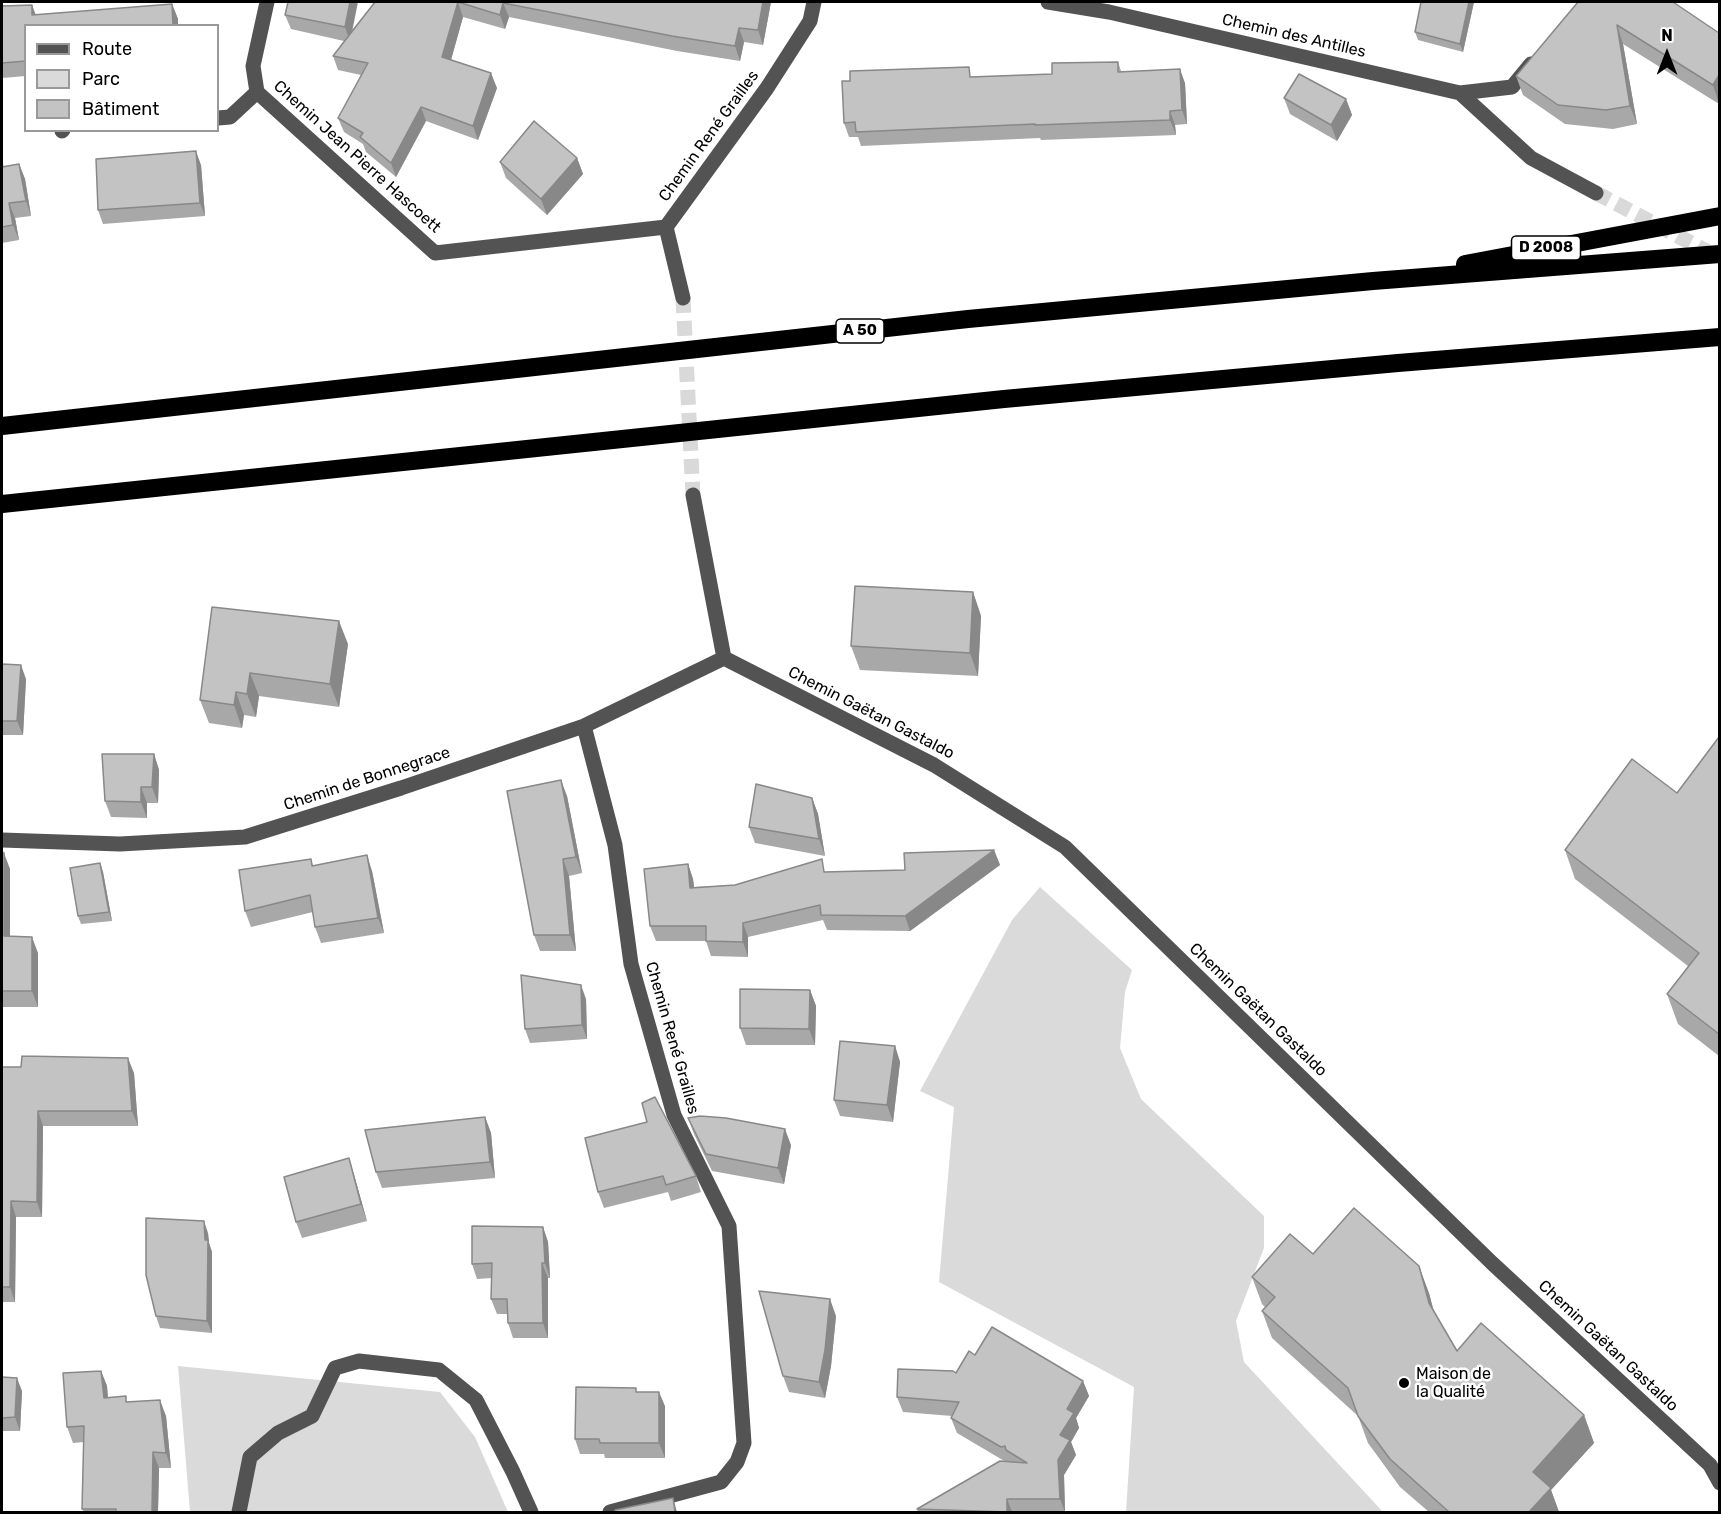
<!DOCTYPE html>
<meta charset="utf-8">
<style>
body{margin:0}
#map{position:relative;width:1721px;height:1514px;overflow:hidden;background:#fff;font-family:Rubik,sans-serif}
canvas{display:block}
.frame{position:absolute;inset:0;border:3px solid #000;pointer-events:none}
.legend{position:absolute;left:24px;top:24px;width:195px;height:108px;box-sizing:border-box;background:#fff;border:2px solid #999;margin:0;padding:8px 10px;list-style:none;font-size:18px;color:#000}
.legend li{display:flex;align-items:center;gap:12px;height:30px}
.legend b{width:30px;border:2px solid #999}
.north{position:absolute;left:1637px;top:24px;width:60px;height:60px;-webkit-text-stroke:4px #fff;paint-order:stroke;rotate:0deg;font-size:16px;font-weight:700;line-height:24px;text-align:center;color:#000}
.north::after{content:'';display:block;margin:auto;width:21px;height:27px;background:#000;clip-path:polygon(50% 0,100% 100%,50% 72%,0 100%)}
</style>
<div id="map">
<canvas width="1721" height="1514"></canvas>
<div class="frame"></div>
<ul class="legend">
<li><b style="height:8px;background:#535353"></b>Route</li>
<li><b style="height:16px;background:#dadada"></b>Parc</li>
<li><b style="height:16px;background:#c3c3c3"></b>Bâtiment</li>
</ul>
<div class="north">N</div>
</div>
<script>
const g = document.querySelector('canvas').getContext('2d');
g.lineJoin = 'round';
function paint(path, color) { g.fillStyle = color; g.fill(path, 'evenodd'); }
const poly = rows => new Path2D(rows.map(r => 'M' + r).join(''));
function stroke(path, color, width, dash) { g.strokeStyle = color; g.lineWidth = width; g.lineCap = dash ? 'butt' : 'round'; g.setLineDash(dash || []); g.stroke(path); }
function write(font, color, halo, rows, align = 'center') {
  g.font = font + ' Rubik,sans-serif'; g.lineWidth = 5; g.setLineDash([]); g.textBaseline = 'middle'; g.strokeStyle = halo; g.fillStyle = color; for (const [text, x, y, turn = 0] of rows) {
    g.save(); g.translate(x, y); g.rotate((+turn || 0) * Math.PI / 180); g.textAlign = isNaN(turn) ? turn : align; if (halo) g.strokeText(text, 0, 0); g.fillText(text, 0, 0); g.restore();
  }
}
paint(poly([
 [1040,887,1132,970,1125,992,1120,1048,1141,1099,1264,1216,1264,1248,1236,1321,1244,1362,1383,1512,1126,1512,1134,1387,939,1282,954,1107,920,1091,1012,920],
 [178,1366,440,1392,475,1437,508,1512,190,1512]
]), '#dadada');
stroke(poly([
 [1596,193,1716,256],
 [683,298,693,495]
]), '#d9d9d9', 15, [15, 8]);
stroke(poly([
 [267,2,253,66,257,92,435,253,666,227],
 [1048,2,1109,12,1460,93,1512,87,1531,64],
 [1460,93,1531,158,1596,193],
 [218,118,230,117,257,92],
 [62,131,63,130],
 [683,298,666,227,767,88,810,21,814,2],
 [693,495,724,658],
 [724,658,934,765,1065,847,1492,1263,1710,1465,1720,1483],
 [584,726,615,845,631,964,674,1115,729,1226,744,1443,737,1462,721,1482,610,1512],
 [2,840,120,844,245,837,401,788,584,726,724,658],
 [239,1512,250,1457,278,1433,312,1416,335,1368,359,1361,439,1370,476,1400,513,1472,531,1512]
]), '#535353', 15);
stroke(poly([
 [1465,264,1720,216],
 [2,426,968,319,1373,281,1720,254],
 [2,504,1004,399,1398,363,1720,337]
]), '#000', 18);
paint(poly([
 [2,2,3,2,2,6,32,5,36,15,172,4,178,19,178,26,26,26,26,76,2,78],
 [288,2,352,30,375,2,771,2,763,45,744,42,740,61,677,51,509,17,505,29,463,17,451,59,497,88,478,140,426,121,396,177,366,152,363,144,344,132,338,118,361,75,338,70,333,56,344,41,291,29,285,15],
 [1421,2,1474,2,1463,52,1418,40,1415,32],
 [1578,2,1719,33,1719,104,1623,44,1637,124,1613,129,1565,124,1523,95,1516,76],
 [1118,62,1121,71,1185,83,1187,124,1175,125,1176,135,1041,140,1040,138,861,146,858,137,849,137,844,123,973,77,1052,74],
 [1284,98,1346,99,1352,115,1337,141,1290,114],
 [577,158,583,174,547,215,506,178,500,162],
 [2,161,4,167,19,164,25,179,31,216,15,218,19,240,2,243],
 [201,165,205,216,103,224,98,210],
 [973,592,981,616,978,676,860,670,851,646],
 [212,607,348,644,339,707,259,696,256,717,244,715,242,728,209,723,200,700],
 [2,664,26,679,23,735,2,735],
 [1719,737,1719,1056,1678,1024,1667,994,1688,966,1575,879,1565,850,1677,793],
 [154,754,159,770,158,803,147,803,147,818,111,817,105,801],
 [567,796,582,873,569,876,576,951,540,951,534,935],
 [812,798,818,814,825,856,755,843,749,827],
 [994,850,1000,865,910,931,827,930,823,920,748,937,748,957,711,956,706,941,656,941,650,926,688,864,693,879,694,887,735,885,827,872,905,870],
 [2,852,10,869,10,936,38,953,38,1007,2,1007],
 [311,859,313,865,372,871,384,933,321,943,315,927,313,912,251,927,245,911],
 [100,863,103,872,112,921,81,924,78,916],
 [810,990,816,1006,815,1045,746,1045,740,1028],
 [586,999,587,1039,530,1043,525,1029],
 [895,1046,900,1062,893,1122,840,1116,834,1100],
 [2,1067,134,1073,138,1126,43,1126,42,1217,16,1217,15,1302,2,1302],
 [485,1117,491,1133,495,1178,382,1188,376,1172],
 [688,1118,791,1145,784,1184,712,1171,694,1134],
 [585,1138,696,1176,701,1192,671,1201,668,1192,604,1208,598,1192],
 [349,1158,354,1175,367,1221,302,1238,296,1222],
 [543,1227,548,1242,550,1278,548,1278,548,1338,513,1338,508,1323,508,1314,497,1314,491,1299,492,1278,477,1279,472,1264],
 [208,1233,209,1243,212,1252,212,1333,160,1328,156,1316],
 [1313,1254,1429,1293,1433,1310,1457,1351,1584,1415,1594,1443,1551,1490,1559,1512,1429,1512,1400,1487,1368,1443,1358,1416,1272,1338,1262,1311,1265,1307,1262,1304,1252,1277],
 [836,1316,831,1366,825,1398,789,1392,783,1376],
 [975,1355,1083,1381,1089,1396,1076,1418,1079,1428,1071,1442,1076,1455,1064,1475,1065,1512,918,1512,917,1509,1006,1462,957,1433,951,1418,952,1416,903,1412,897,1397,956,1373],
 [101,1371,107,1386,108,1398,128,1402,166,1416,171,1468,159,1468,158,1512,84,1512,82,1509,84,1442,73,1443,67,1427],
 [2,1377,22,1391,20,1431,2,1431],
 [665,1406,665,1458,605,1458,604,1454,580,1454,575,1439]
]), '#a8a8a8');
paint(poly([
 [350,2,358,2,350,42,345,27],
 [458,2,463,17,448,71,442,57],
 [763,2,771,2,763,45,758,30],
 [1469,2,1474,2,1463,52,1460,44],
 [503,3,509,17,505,29,500,15],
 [172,4,178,19,178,26,173,26],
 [32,5,37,20,32,15],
 [1617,25,1623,44,1637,124,1630,106],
 [739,28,744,42,740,61,735,46],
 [1180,69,1185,83,1187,124,1182,110],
 [491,73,497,88,478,140,473,126],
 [1719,75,1719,104,1713,85],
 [1346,99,1352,115,1337,141,1331,125],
 [421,107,426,121,396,177,391,163],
 [1170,111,1175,125,1176,135,1170,120],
 [196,151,201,165,205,216,200,203],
 [577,158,583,174,547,215,541,199],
 [19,164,25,179,31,216,26,201],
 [9,203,15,218,19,240,13,225],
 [973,592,981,616,978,676,970,653],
 [339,621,348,644,339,707,330,684],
 [21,665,26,679,23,735,17,721],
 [250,673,259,696,256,717,247,694],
 [236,692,244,715,242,728,234,705],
 [154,754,159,770,158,803,152,787],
 [561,780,567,796,582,873,576,857],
 [141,787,147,803,147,818,141,802],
 [812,798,818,814,825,856,819,839],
 [994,850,1000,865,910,931,905,916],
 [4,853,10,869,10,953,4,936],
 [367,855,372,871,384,933,378,918],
 [563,859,569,876,576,951,570,935],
 [100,863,103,872,112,921,109,912],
 [688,864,693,879,696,902,690,888],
 [743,923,748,937,748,957,743,942],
 [32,937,38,953,38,1007,32,991],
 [581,985,586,999,587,1039,582,1025],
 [810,990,816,1006,815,1045,809,1029],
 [895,1046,900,1062,893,1122,887,1105],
 [128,1058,134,1073,138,1126,132,1111],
 [38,1111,43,1126,42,1217,37,1202],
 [485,1117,491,1133,495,1178,490,1162],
 [785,1129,791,1145,784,1184,778,1168],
 [349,1158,354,1175,367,1221,361,1204],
 [11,1201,16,1217,15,1302,10,1287],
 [204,1221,208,1233,209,1243,212,1252,212,1333,207,1321],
 [543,1227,548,1242,550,1278,545,1263],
 [542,1263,548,1278,548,1338,543,1323],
 [1419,1266,1429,1293,1439,1330,1429,1303],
 [830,1299,836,1316,831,1366,825,1398,819,1382],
 [101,1371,107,1386,109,1414,104,1398],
 [17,1378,22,1391,20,1431,15,1417],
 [1083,1381,1089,1396,1076,1418,1079,1428,1071,1442,1076,1455,1064,1475,1065,1512,1060,1499,1058,1460,1060,1435,1067,1409],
 [659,1392,665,1406,665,1458,659,1443],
 [160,1400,166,1416,171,1468,166,1453],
 [1584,1415,1594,1443,1551,1490,1559,1512,1529,1512,1533,1472],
 [153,1452,159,1468,158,1512,152,1512],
 [673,1498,677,1512,678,1512,675,1512],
 [1007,1499,1012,1512,1007,1512]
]), '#888');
const building = poly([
 [288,2,350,2,345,27,285,15,288,2],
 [375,2,763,2,758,30,739,28,735,46,672,36,503,3,500,15,458,2,442,57,491,73,473,126,421,107,391,163,360,137,363,133,338,118,368,63,333,56,375,2],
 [1421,2,1469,2,1460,44,1415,32,1421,2],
 [1578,2,1673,2,1719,33,1719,75,1713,85,1617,25,1630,106,1606,110,1558,105,1516,76,1578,2],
 [172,4,173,26,26,26,26,61,2,63,2,6,32,5,32,15,172,4],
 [1118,62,1118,72,1180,69,1182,110,1170,111,1170,120,1035,125,1035,124,856,132,855,122,844,123,842,81,850,81,850,71,969,67,970,77,1052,74,1052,63,1118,62],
 [1299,74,1346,99,1331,125,1284,98,1299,74],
 [534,121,577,158,541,199,500,162,534,121],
 [196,151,200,203,98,210,96,159,196,151],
 [2,161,2,167,19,164,26,201,9,203,13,225,2,227,2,161],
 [855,586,973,592,970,653,851,646,855,586],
 [212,607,339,621,330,684,250,673,247,694,236,692,234,705,200,700,212,607],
 [2,664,21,665,17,721,2,721,2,664],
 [1719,737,1719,1034,1667,994,1699,953,1565,850,1632,759,1677,793,1719,737],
 [102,754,154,754,152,787,141,787,141,802,105,801,102,754],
 [561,780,576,857,563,859,570,935,534,935,507,791,561,780],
 [756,784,812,798,819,839,749,827,756,784],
 [994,850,905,916,821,915,820,905,743,923,743,942,706,941,706,926,650,926,644,869,688,864,690,888,735,885,822,859,824,872,905,870,904,853,994,850],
 [2,852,4,853,4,936,32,937,32,991,2,991,2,852],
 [367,855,378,918,315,927,310,895,245,911,239,870,311,859,312,866,367,855],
 [100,863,109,912,78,916,70,868,100,863],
 [521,975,581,985,582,1025,525,1029,521,975],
 [740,989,810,990,809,1029,740,1028,740,989],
 [840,1041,895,1046,887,1105,834,1100,840,1041],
 [22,1056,128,1058,132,1111,38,1111,37,1202,11,1201,10,1287,2,1287,2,1067,21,1067,22,1056],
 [655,1097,696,1176,666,1185,663,1176,598,1192,585,1138,647,1122,642,1103,655,1097],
 [700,1116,726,1118,785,1129,778,1168,706,1154,688,1118,700,1116],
 [485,1117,490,1162,376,1172,365,1130,485,1117],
 [349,1158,361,1204,296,1222,284,1177,349,1158],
 [1354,1208,1419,1266,1429,1303,1457,1351,1481,1323,1584,1415,1533,1472,1551,1488,1529,1512,1449,1512,1390,1459,1358,1416,1348,1388,1262,1311,1275,1297,1252,1277,1290,1234,1313,1254,1354,1208],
 [146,1218,204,1221,205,1240,208,1240,207,1321,156,1316,146,1275,146,1218],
 [472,1226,543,1227,545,1263,542,1263,543,1323,508,1323,507,1299,491,1299,492,1263,472,1264,472,1226],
 [759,1291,830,1299,825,1350,819,1382,783,1376,759,1291],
 [992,1327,1083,1381,1067,1409,1074,1413,1060,1435,1070,1440,1058,1460,1060,1499,1007,1499,1007,1512,917,1509,1000,1461,1027,1463,1006,1450,1005,1446,1001,1447,951,1418,959,1402,897,1397,898,1369,953,1371,956,1373,969,1351,975,1355,992,1327],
 [101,1371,104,1398,126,1396,126,1402,160,1400,166,1453,153,1452,152,1512,116,1512,116,1509,82,1509,84,1426,67,1427,63,1373,101,1371],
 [2,1377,17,1378,15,1417,2,1418,2,1377],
 [576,1387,636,1388,636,1392,659,1392,659,1443,600,1443,599,1439,575,1439,576,1387],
 [673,1498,675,1512,615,1512,615,1510,673,1498]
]);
paint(building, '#c3c3c3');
stroke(building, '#888', 1.5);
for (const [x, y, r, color] of [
 [1404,1383,6,"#000"]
]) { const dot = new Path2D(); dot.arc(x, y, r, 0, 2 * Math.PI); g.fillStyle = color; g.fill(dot); stroke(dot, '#fff', 2); }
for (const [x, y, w] of [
 [1546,248,69],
 [860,331,48]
]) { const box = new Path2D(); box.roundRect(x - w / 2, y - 12, w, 24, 4.5); g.fillStyle = '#fff'; g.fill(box); stroke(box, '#000', 1.5); }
write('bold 15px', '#000', null, [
 ["D 2008",1546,248],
 ["A 50",860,331]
]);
write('16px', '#000', '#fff', [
 ["Chemin des Antilles",1294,36,13],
 ["Chemin René Grailles",709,136,-54],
 ["Chemin Jean Pierre Hascoett",357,157,42],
 ["Chemin Gaëtan Gastaldo",871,713,27],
 ["Chemin de Bonnegrace",367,779,-18],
 ["Chemin Gaëtan Gastaldo",1258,1010,44],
 ["Chemin René Grailles",672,1038,74],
 ["Chemin Gaëtan Gastaldo",1608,1346,43]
]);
write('16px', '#000', '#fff', [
 ["Maison de",1416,1374],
 ["la Qualité",1416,1392]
], 'left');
</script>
